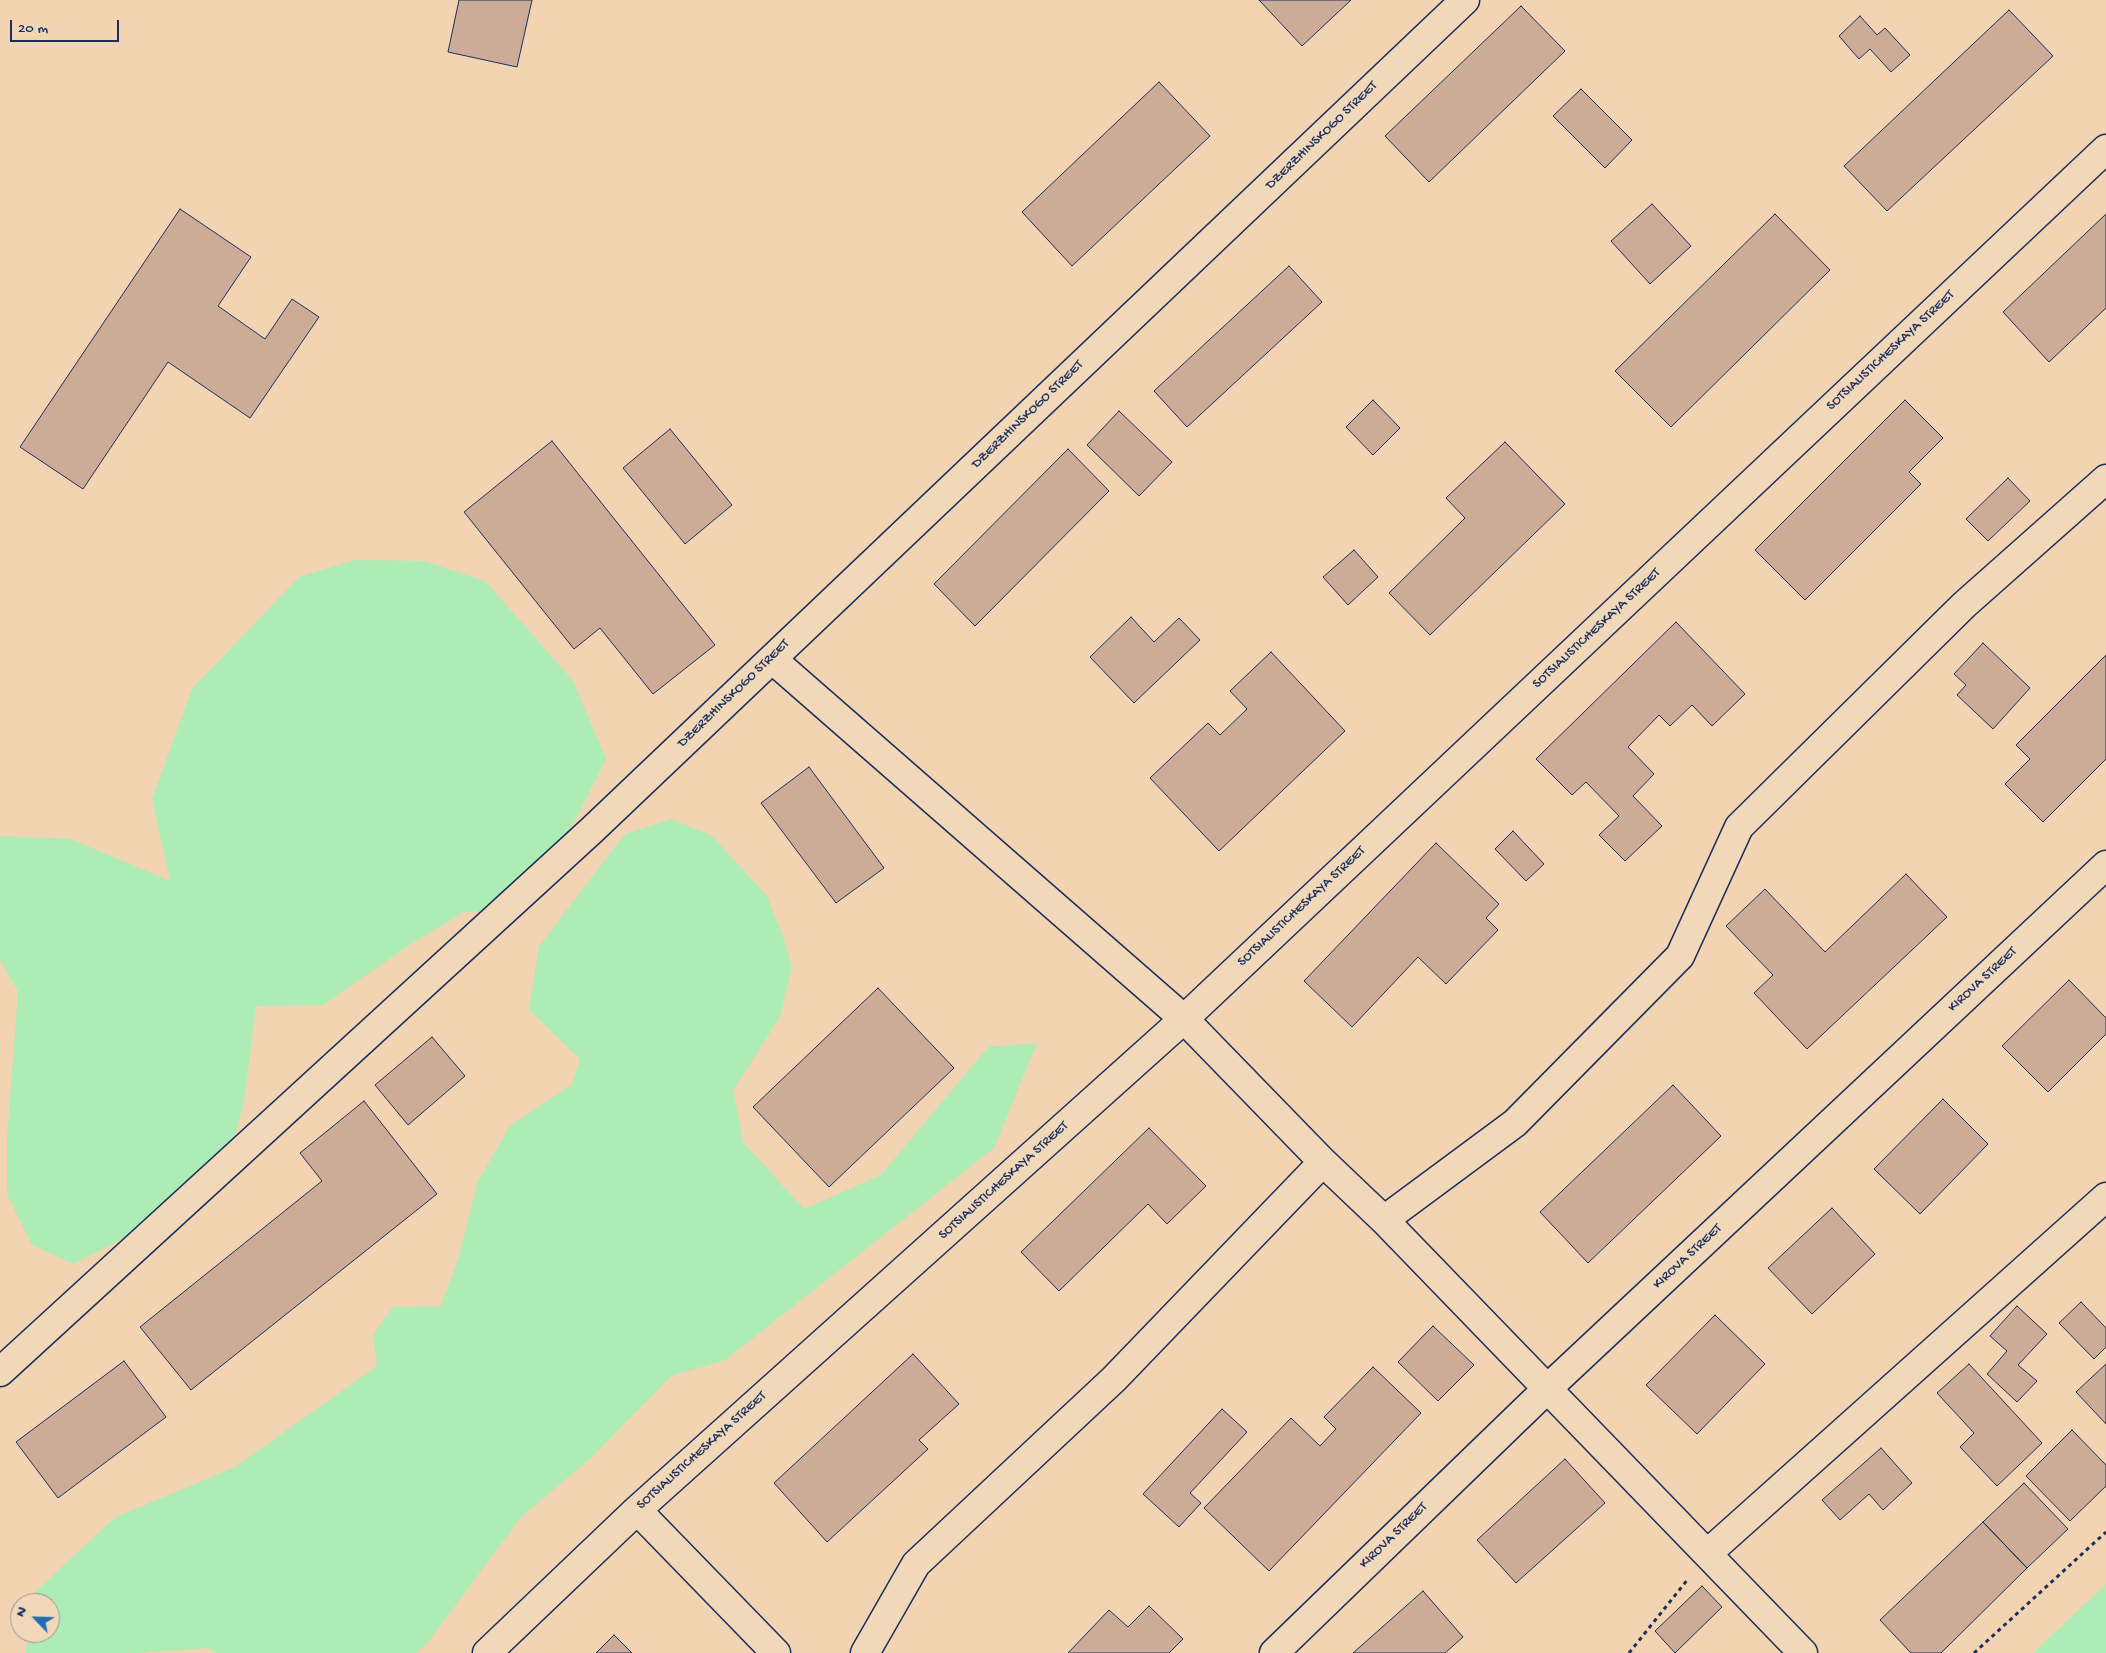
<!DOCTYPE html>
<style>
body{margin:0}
#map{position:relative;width:2106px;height:1653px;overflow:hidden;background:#f2d3b2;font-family:"Gochi Hand",sans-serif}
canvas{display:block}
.north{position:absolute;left:10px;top:1593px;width:50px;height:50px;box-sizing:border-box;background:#f1d8b9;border:1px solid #9b9495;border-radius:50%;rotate:294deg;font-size:14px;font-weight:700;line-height:20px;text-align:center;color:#1b2f5e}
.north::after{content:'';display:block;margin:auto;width:18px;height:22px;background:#1f6fb2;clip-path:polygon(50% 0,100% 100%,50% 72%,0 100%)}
.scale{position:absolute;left:10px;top:20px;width:109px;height:22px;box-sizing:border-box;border:2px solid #1b2f5e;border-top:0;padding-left:6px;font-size:15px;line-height:18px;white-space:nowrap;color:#1b2f5e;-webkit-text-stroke:4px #f1d8b9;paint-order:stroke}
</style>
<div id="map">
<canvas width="2106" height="1653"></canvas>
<div class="north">N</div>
<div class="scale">20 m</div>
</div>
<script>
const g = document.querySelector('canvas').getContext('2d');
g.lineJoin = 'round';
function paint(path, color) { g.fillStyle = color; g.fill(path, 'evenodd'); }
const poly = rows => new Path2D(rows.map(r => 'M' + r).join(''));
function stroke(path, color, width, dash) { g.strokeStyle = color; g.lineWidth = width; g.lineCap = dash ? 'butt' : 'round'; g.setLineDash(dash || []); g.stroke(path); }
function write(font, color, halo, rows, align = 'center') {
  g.font = font + ' "Gochi Hand",sans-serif'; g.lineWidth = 4.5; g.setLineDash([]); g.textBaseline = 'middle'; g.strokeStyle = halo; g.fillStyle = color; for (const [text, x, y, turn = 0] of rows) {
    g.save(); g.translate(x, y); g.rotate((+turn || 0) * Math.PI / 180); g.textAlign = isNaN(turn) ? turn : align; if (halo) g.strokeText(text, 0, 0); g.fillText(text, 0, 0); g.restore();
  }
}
paint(poly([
 [354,560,424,561,485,581,573,681,606,759,576,819,513,911,464,912,411,944,323,1005,256,1006,244,1102,227,1164,175,1211,74,1264,32,1245,7,1194,7,1139,18,991,0,960,0,836,71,839,170,881,152,799,192,689,299,577],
 [671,819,711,835,767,896,786,946,792,966,780,1017,733,1090,743,1142,804,1209,881,1175,988,1047,1037,1043,994,1148,725,1360,671,1376,592,1457,521,1517,429,1641,416,1653,216,1653,208,1648,135,1653,26,1653,28,1633,50,1633,50,1603,31,1603,32,1595,114,1518,235,1467,377,1366,373,1335,393,1307,441,1306,459,1256,478,1181,510,1126,572,1084,580,1059,529,1010,539,946,625,834],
 [2106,1584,2106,1653,2033,1653]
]), '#adecb4');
const building = poly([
 [459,0,532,0,517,67,448,52,459,0],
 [1259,0,1351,0,1302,46,1259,0],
 [1521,6,1565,51,1429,182,1385,136,1521,6],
 [2009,10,2053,56,1887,211,1844,166,2009,10],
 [1860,16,1877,35,1885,28,1910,55,1891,72,1870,49,1859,59,1839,36,1860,16],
 [1159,82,1210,136,1072,266,1022,212,1159,82],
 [1581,89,1632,140,1605,168,1553,116,1581,89],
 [1652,204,1691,246,1650,284,1611,241,1652,204],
 [180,209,251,257,218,306,265,339,292,299,319,317,250,418,168,362,83,489,20,447,180,209],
 [1775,214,1830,270,1671,427,1615,371,1775,214],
 [2106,214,2106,308,2049,362,2003,312,2106,214],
 [1289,266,1322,302,1187,427,1154,391,1289,266],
 [1373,400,1400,428,1373,455,1346,427,1373,400],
 [1905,400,1943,438,1909,472,1921,484,1805,600,1755,550,1905,400],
 [1119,411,1172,462,1139,496,1087,445,1119,411],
 [670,429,732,505,685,544,623,468,670,429],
 [552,441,715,645,653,694,600,628,574,649,464,512,552,441],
 [1505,442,1565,504,1430,635,1389,593,1465,518,1446,498,1505,442],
 [1068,449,1109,491,975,626,934,584,1068,449],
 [2008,478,2030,501,1988,541,1966,519,2008,478],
 [1354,550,1378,577,1348,605,1323,577,1354,550],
 [1131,617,1154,642,1179,618,1200,640,1134,703,1090,657,1131,617],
 [1676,622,1745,694,1712,726,1692,705,1670,726,1659,715,1628,747,1654,774,1633,796,1662,826,1625,861,1599,835,1619,816,1586,782,1572,795,1536,759,1676,622],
 [1983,643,2030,688,1993,729,1957,695,1966,685,1954,674,1983,643],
 [1271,652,1345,731,1219,851,1150,778,1208,723,1220,735,1247,709,1230,691,1271,652],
 [2106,655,2106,759,2043,822,2005,784,2030,759,2016,745,2106,655],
 [809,767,884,868,836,903,761,803,809,767],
 [1513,831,1544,864,1526,881,1495,849,1513,831],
 [1436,843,1499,904,1486,918,1498,930,1446,984,1418,957,1352,1027,1304,981,1436,843],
 [1906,874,1947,917,1807,1049,1754,993,1773,975,1726,926,1765,889,1825,952,1906,874],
 [2069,980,2106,1018,2106,1034,2048,1092,2002,1046,2069,980],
 [878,988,954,1068,829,1187,753,1107,878,988],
 [432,1037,465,1076,408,1125,375,1085,432,1037],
 [1673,1085,1721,1136,1588,1263,1540,1212,1673,1085],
 [1943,1099,1988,1144,1920,1214,1874,1169,1943,1099],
 [364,1101,437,1194,191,1390,140,1327,322,1181,300,1153,364,1101],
 [1149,1128,1206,1186,1167,1224,1148,1204,1059,1291,1021,1252,1149,1128],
 [1832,1208,1875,1254,1812,1314,1768,1268,1832,1208],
 [2081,1302,2106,1328,2106,1347,2094,1359,2059,1323,2081,1302],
 [2017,1306,2047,1334,2018,1365,2037,1381,2017,1402,1987,1374,2007,1351,1990,1336,2017,1306],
 [1715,1315,1765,1364,1697,1434,1646,1385,1715,1315],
 [1433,1326,1474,1365,1438,1401,1398,1362,1433,1326],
 [913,1354,959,1404,919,1440,928,1449,827,1542,774,1483,913,1354],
 [124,1361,166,1417,58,1498,16,1442,124,1361],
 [1969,1364,2042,1443,1997,1486,1960,1447,1974,1433,1937,1393,1969,1364],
 [2106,1364,2106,1424,2076,1392,2106,1364],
 [1373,1367,1421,1413,1269,1571,1204,1508,1291,1418,1320,1446,1336,1429,1324,1417,1373,1367],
 [1222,1409,1247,1432,1190,1493,1201,1503,1179,1527,1143,1494,1222,1409],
 [2072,1430,2106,1465,2106,1486,2070,1521,2026,1476,2072,1430],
 [1881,1448,1912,1483,1883,1510,1869,1494,1840,1520,1822,1500,1881,1448],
 [1565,1459,1605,1503,1516,1583,1477,1540,1565,1459],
 [2024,1483,2068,1529,2027,1568,1983,1522,2024,1483],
 [1983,1522,2027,1568,1941,1653,1911,1653,1880,1620,1983,1522],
 [1702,1586,1722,1607,1675,1653,1655,1631,1702,1586],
 [1423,1591,1463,1637,1445,1653,1353,1653,1423,1591],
 [1149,1606,1183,1639,1169,1653,1068,1653,1109,1610,1128,1627,1149,1606],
 [614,1635,632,1653,596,1653,614,1635]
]);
paint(building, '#ccac96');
stroke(building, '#1b2f5e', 1);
const minor = poly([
 [772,659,1184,1019,1323,1162,1384,1220,1803,1653],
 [1384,1220,1515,1123,1680,956,1739,827,1964,605,2106,479],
 [0,1372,592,830,1465,0],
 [637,1510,776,1653],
 [1708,1553,2106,1197],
 [487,1653,637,1510,1184,1019,2106,149],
 [865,1653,916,1564,1114,1379,1323,1162],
 [1274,1653,1547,1389,2106,865]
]);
stroke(minor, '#1b2f5e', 31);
stroke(poly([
 [1629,1653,1688,1579],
 [1974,1653,2106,1532]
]), '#1b2f5e', 3, [4, 4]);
stroke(minor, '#f1d8b9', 28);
write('14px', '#1b2f5e', '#f1d8b9', [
 ["DZERZHINSKOGO STREET",1322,136,-44],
 ["SOTSIALISTICHESKAYA STREET",1891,351,-43],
 ["DZERZHINSKOGO STREET",1028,415,-44],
 ["SOTSIALISTICHESKAYA STREET",1597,629,-43],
 ["DZERZHINSKOGO STREET",734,694,-44],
 ["SOTSIALISTICHESKAYA STREET",1302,907,-43],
 ["KIROVA STREET",1983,980,-43],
 ["SOTSIALISTICHESKAYA STREET",1004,1181,-42],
 ["KIROVA STREET",1688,1257,-43],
 ["SOTSIALISTICHESKAYA STREET",702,1451,-42],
 ["KIROVA STREET",1394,1536,-44]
]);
</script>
